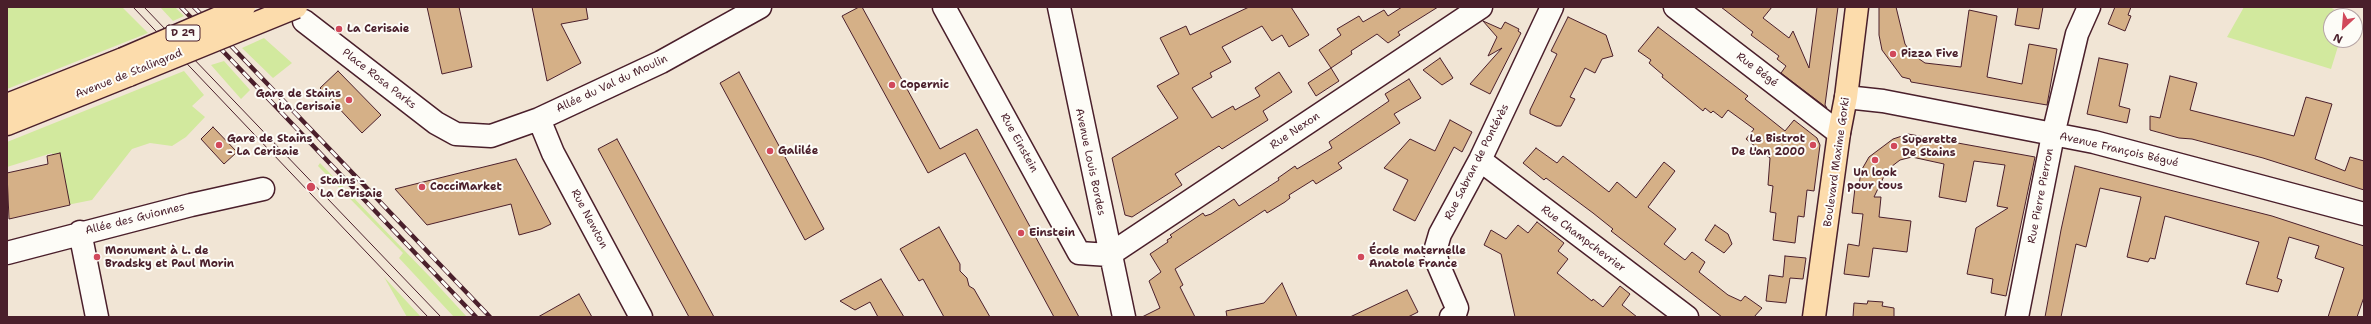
<!DOCTYPE html>
<meta charset="utf-8">
<style>
body{margin:0}
#map{position:relative;width:2371px;height:324px;overflow:hidden;background:#f1e5d5;font-family:"Shantell Sans",sans-serif}
canvas{display:block}
.frame{position:absolute;inset:0;border:8px solid #4a1f2b;pointer-events:none}
.north{position:absolute;left:2323px;top:8px;width:40px;height:40px;box-sizing:border-box;background:#fdfcf7;border:1px solid #b5a4a5;border-radius:50%;rotate:206deg;font-size:11px;font-weight:700;line-height:16px;text-align:center;color:#4a1f2b}
.north::after{content:'';display:block;margin:auto;width:14px;height:18px;background:#d1495b;clip-path:polygon(50% 0,100% 100%,50% 72%,0 100%)}
</style>
<div id="map">
<canvas width="2371" height="324"></canvas>
<div class="frame"></div>
<div class="north">N</div>
</div>
<script>
const g = document.querySelector('canvas').getContext('2d');
g.lineJoin = 'round';
function paint(path, color) { g.fillStyle = color; g.fill(path, 'evenodd'); }
const poly = rows => new Path2D(rows.map(r => 'M' + r).join(''));
function stroke(path, color, width, dash) { g.strokeStyle = color; g.lineWidth = width; g.lineCap = dash ? 'butt' : 'round'; g.setLineDash(dash || []); g.stroke(path); }
function write(font, color, halo, rows, align = 'center') {
  g.font = font + ' "Shantell Sans",sans-serif'; g.lineWidth = 4; g.setLineDash([]); g.textBaseline = 'middle'; g.strokeStyle = halo; g.fillStyle = color; for (const [text, x, y, turn = 0] of rows) {
    g.save(); g.translate(x, y); g.rotate((+turn || 0) * Math.PI / 180); g.textAlign = isNaN(turn) ? turn : align; if (halo) g.strokeText(text, 0, 0); g.fillText(text, 0, 0); g.restore();
  }
}
paint(poly([
 [7,7,122,7,148,33,7,89],
 [160,7,175,7,184,16,173,21],
 [2244,7,2330,7,2340,13,2340,16,2331,16,2331,40,2340,40,2331,69,2227,37],
 [264,38,292,63,273,78,242,48],
 [224,61,250,90,241,99,211,65],
 [184,71,204,95,192,106,205,117,186,137,172,146,150,143,132,149,92,200,67,205,52,153,7,167,7,142],
 [320,163,431,278,467,317,454,317,399,258,403,253,318,166],
 [384,277,421,317,407,317]
]), '#d2e99e');
const building = poly([
 [427,7,459,7,472,67,442,74,427,7],
 [532,7,586,7,588,19,561,24,581,63,547,81,532,7],
 [859,7,862,7,940,149,977,129,1079,317,1054,317,965,153,928,173,842,16,859,7],
 [1249,7,1291,7,1309,35,1289,47,1282,35,1272,41,1262,26,1222,47,1231,62,1210,73,1212,77,1192,88,1212,118,1233,106,1235,110,1260,96,1255,88,1279,72,1292,92,1263,111,1268,120,1222,149,1219,146,1175,174,1182,185,1132,217,1125,215,1112,158,1178,118,1157,86,1179,74,1160,38,1186,26,1190,35,1249,7],
 [1402,7,1438,7,1398,32,1400,35,1388,43,1377,34,1351,51,1352,54,1331,68,1339,81,1316,96,1308,83,1331,68,1319,50,1341,35,1337,29,1359,16,1363,22,1384,10,1388,16,1402,7],
 [1721,7,1772,7,1763,18,1789,38,1793,31,1809,68,1817,7,1838,7,1825,105,1827,108,1781,73,1786,66,1777,59,1779,56,1751,35,1753,32,1721,7],
 [1879,7,1896,7,1905,44,1912,54,1925,63,1961,67,1969,10,1997,16,1987,77,2022,84,2029,44,2057,49,2047,105,1911,82,1910,79,1902,77,1882,50,1879,35,1879,7],
 [2018,7,2043,7,2039,29,2015,25,2018,7],
 [2115,7,2131,7,2128,15,2131,16,2125,31,2108,24,2115,7],
 [1568,17,1606,35,1613,56,1602,59,1595,73,1585,68,1570,97,1575,99,1561,126,1556,126,1530,114,1530,110,1557,54,1551,51,1568,17],
 [1483,21,1501,29,1505,22,1519,29,1518,31,1521,33,1490,94,1470,84,1502,48,1488,56,1497,37,1483,21],
 [1658,27,1748,96,1745,99,1785,131,1794,120,1817,138,1820,145,1814,191,1807,190,1804,217,1798,216,1795,243,1773,240,1776,213,1770,212,1773,186,1768,185,1770,158,1746,139,1754,129,1728,110,1722,118,1713,111,1711,113,1705,108,1703,111,1662,77,1663,75,1649,63,1651,60,1638,51,1658,27],
 [1440,58,1453,78,1442,85,1423,70,1440,58],
 [2099,58,2128,64,2119,106,2130,109,2127,123,2087,114,2099,58],
 [338,71,381,115,362,133,320,88,338,71],
 [739,72,824,229,805,240,720,83,739,72],
 [2170,76,2197,83,2190,110,2294,136,2306,97,2332,104,2315,159,2345,171,2350,157,2364,161,2364,190,2263,158,2192,139,2179,138,2150,130,2150,116,2160,118,2170,76],
 [1409,79,1421,98,1394,114,1400,123,1338,163,1342,168,1316,184,1313,180,1289,195,1290,198,1285,202,1267,213,1265,210,1175,269,1183,285,1180,287,1195,317,1142,317,1160,308,1149,281,1161,272,1150,254,1168,242,1167,240,1172,237,1170,235,1203,213,1205,216,1211,214,1234,199,1239,206,1279,180,1278,178,1295,166,1297,169,1332,148,1329,142,1389,101,1385,94,1409,79],
 [1450,120,1472,132,1462,152,1454,147,1415,221,1393,210,1408,180,1384,168,1410,139,1435,151,1450,120],
 [213,127,237,152,224,164,201,139,213,127],
 [1908,134,2035,157,2006,296,1991,293,1993,279,1967,274,1976,228,2008,208,1997,206,2005,165,1974,161,1966,202,1939,197,1944,164,1912,157,1900,160,1887,170,1874,197,1881,197,1879,217,1911,221,1907,252,1873,248,1869,277,1844,274,1848,244,1859,246,1863,214,1852,213,1855,188,1859,185,1861,171,1869,157,1893,139,1908,134],
 [617,139,701,293,714,317,689,317,598,149,617,139],
 [1536,148,1557,163,1563,156,1609,192,1617,182,1636,198,1664,162,1675,171,1648,207,1676,229,1664,244,1685,260,1692,252,1705,262,1699,272,1728,295,1741,301,1745,296,1762,308,1754,317,1722,317,1611,231,1613,229,1593,213,1546,178,1544,180,1523,163,1536,148],
 [60,153,70,205,9,219,7,173,48,164,47,156,60,153],
 [516,159,551,224,541,229,519,235,511,204,427,225,395,189,516,159],
 [2075,166,2272,216,2364,246,2364,297,2357,317,2328,317,2344,268,2315,258,2319,246,2289,237,2277,278,2282,280,2278,292,2246,284,2259,242,2165,216,2155,259,2150,258,2148,262,2127,257,2141,197,2100,188,2086,247,2076,244,2061,317,2045,317,2061,230,2075,166],
 [1537,222,1564,243,1558,251,1568,259,1557,273,1592,301,1593,299,1603,307,1620,286,1630,294,1622,305,1637,317,1515,317,1501,254,1484,245,1491,230,1506,239,1518,225,1528,233,1537,222],
 [1715,225,1728,234,1732,244,1724,253,1705,240,1715,225],
 [939,227,960,264,960,271,967,278,969,286,974,289,990,317,944,317,923,279,919,281,900,249,939,227],
 [1785,256,1806,258,1803,279,1790,278,1786,303,1766,301,1769,275,1783,277,1785,256],
 [881,279,904,317,878,317,870,302,855,310,840,301,881,279],
 [1282,283,1297,317,1227,317,1226,311,1264,303,1282,283],
 [1407,290,1418,312,1408,317,1350,317,1407,290],
 [579,294,592,317,538,317,579,294],
 [1868,301,1883,302,1882,306,1894,308,1894,317,1853,317,1854,303,1867,304,1868,301]
]);
paint(building, '#d5b087');
stroke(building, '#4a1f2b', 1);
const minor = poly([
 [944,7,1079,253,1109,255],
 [1059,7,1124,317],
 [1675,7,1839,133],
 [304,21,436,123,456,134,491,136,539,119,661,62,760,7],
 [1846,97,1883,101,2094,142,2364,214],
 [539,119,553,153,641,317],
 [1480,160,1687,317],
 [80,232,97,317],
 [7,253,191,205,263,189],
 [1109,255,1481,7],
 [1451,317,1455,314,1457,308,1438,264,1435,251,1440,234,1480,160,1552,7],
 [2017,317,2053,135,2077,34,2089,7]
]);
const major = poly([
 [7,105,123,59],
 [7,124,129,75],
 [1814,317,1839,133,1846,97,1857,7]
]);
stroke(minor, '#4a1f2b', 25);
stroke(major, '#4a1f2b', 25);
stroke(minor, '#fdfcf7', 22);
stroke(major, '#fcdcac', 22);
stroke(poly([
 [133,7,428,317],
 [144,7,441,317]
]), '#4a1f2b', 1);
const rail = poly([
 [181,7,476,317],
 [194,7,490,317]
]);
stroke(rail, '#4a1f2b', 4.5);
stroke(rail, '#fdfcf7', 3, [9]);
const majorBridge = poly([
 [123,59,244,7],
 [129,75,296,7]
]);
stroke(majorBridge, '#4a1f2b', 25, []);
stroke(majorBridge, '#fcdcac', 22);
for (const [x, y, r, color] of [
 [339,29,4,"#d1495b"],
 [1893,54,4,"#d1495b"],
 [892,85,4,"#d1495b"],
 [349,100,4,"#d1495b"],
 [219,145,4,"#d1495b"],
 [1813,145,4,"#d1495b"],
 [1894,146,4,"#d1495b"],
 [770,151,4,"#d1495b"],
 [1875,160,4,"#d1495b"],
 [311,187,5,"#d1495b"],
 [422,187,4,"#d1495b"],
 [1021,233,4,"#d1495b"],
 [97,257,4,"#d1495b"],
 [1361,257,4,"#d1495b"]
]) { const dot = new Path2D(); dot.arc(x, y, r, 0, 2 * Math.PI); g.fillStyle = color; g.fill(dot); stroke(dot, '#fdfcf7', 1.5); }
for (const [x, y, w] of [
 [183,33,34]
]) { const box = new Path2D(); box.roundRect(x - w / 2, y - 8, w, 16, 3); g.fillStyle = '#fdfcf7'; g.fill(box); stroke(box, '#4a1f2b', 1); }
write('bold 10px', '#4a1f2b', null, [
 ["D 29",183,33]
]);
write('bold 11px', '#4a1f2b', '#fdfcf7', [
 ["La Cerisaie",347,29],
 ["Pizza Five",1901,54],
 ["Copernic",900,85],
 ["Gare de Stains",341,94,"right"],
 ["La Cerisaie",341,107,"right"],
 ["Gare de Stains",227,139],
 ["- La Cerisaie",227,152],
 ["Le Bistrot",1805,139,"right"],
 ["De L'an 2000",1805,152,"right"],
 ["Superette",1902,140],
 ["De Stains",1902,153],
 ["Galilée",778,151],
 ["Un look",1875,173,"center"],
 ["pour tous",1875,186,"center"],
 ["Stains -",320,181],
 ["La Cerisaie",320,194],
 ["CocciMarket",430,187],
 ["Einstein",1029,233],
 ["Monument à L. de",105,251],
 ["Bradsky et Paul Morin",105,264],
 ["École maternelle",1369,251],
 ["Anatole France",1369,264]
], 'left');
write('11px', '#4a1f2b', '#fdfcf7', [
 ["Rue Bégé",1757,70,37],
 ["Avenue de Stalingrad",129,74,-22],
 ["Place Rosa Parks",379,79,38],
 ["Allée du Val du Moulin",612,84,-25],
 ["Rue Nexon",1295,131,-34],
 ["Rue Einstein",1019,143,61],
 ["Avenue François Bégué",2119,150,13],
 ["Avenue Louis Bordes",1090,162,78],
 ["Rue Sabran de Pontévès",1477,162,-63],
 ["Boulevard Maxime Gorki",1837,162,-82],
 ["Rue Pierre Pierron",2041,196,-79],
 ["Allée des Guionnes",135,219,-14],
 ["Rue Newton",589,219,62],
 ["Rue Champchevrier",1583,239,37]
]);
</script>
